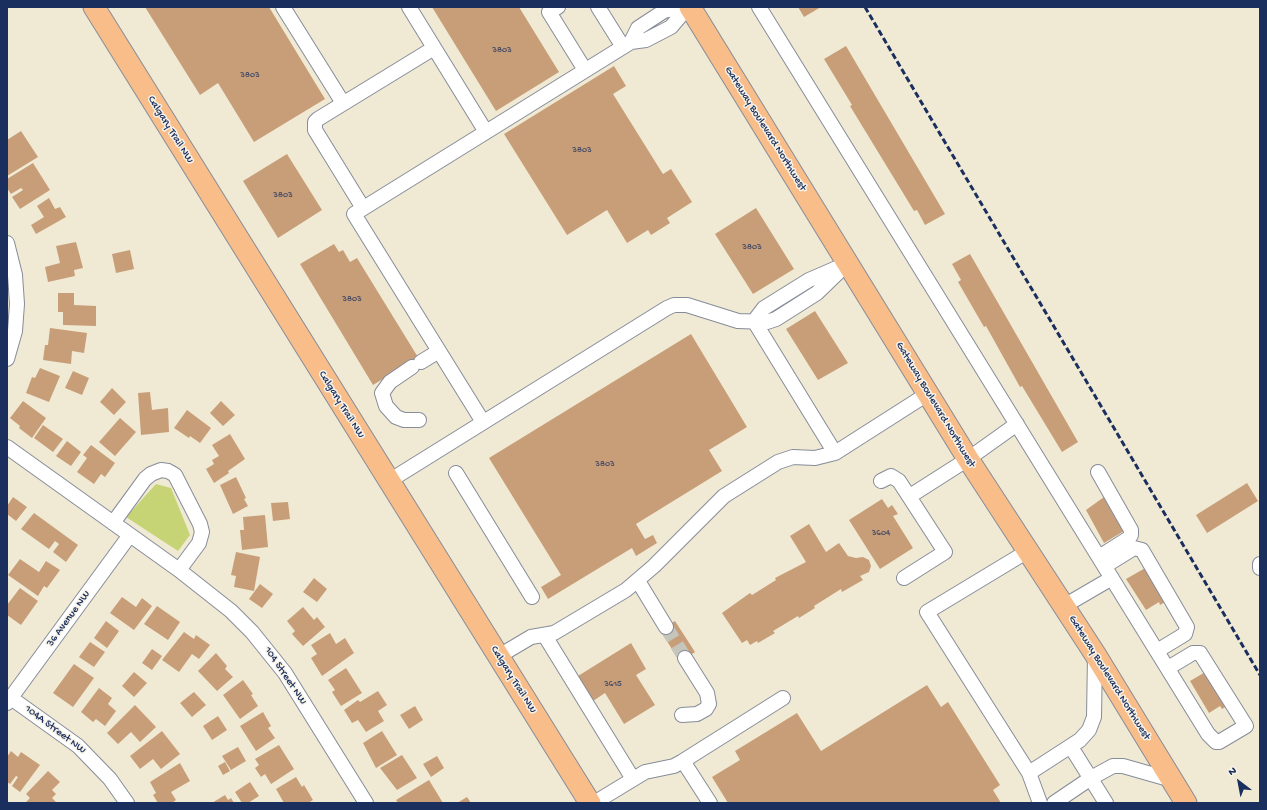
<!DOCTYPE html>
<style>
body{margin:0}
#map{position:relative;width:1267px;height:810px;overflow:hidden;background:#f0ead4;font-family:"Gochi Hand",sans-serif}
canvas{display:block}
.frame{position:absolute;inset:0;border:8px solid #1b2f5e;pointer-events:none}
.north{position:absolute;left:1219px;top:762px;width:40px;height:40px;-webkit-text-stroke:3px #f7f3e8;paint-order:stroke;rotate:328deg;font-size:11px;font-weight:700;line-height:16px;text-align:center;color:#1b2f5e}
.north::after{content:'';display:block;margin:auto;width:14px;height:18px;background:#1b2f5e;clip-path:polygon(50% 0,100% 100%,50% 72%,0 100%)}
</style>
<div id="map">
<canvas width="1267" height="810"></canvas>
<div class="frame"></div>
<div class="north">N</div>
</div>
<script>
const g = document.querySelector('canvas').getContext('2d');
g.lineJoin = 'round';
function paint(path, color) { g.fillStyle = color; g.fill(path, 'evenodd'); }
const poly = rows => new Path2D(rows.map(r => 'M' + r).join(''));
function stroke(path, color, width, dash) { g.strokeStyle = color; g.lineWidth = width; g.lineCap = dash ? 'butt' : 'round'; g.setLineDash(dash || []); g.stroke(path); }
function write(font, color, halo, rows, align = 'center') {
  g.font = font + ' "Gochi Hand",sans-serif'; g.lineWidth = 3; g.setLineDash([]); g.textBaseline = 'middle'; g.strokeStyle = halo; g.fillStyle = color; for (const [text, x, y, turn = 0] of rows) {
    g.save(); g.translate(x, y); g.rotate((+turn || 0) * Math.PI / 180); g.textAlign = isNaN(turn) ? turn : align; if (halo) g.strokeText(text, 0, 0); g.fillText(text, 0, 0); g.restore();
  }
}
paint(poly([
 [156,484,171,488,190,535,178,551,126,517]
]), '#c6d476');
paint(poly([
 [145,7,269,7,325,99,254,142,218,83,200,95],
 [432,7,519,7,559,72,496,111],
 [798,7,821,7,804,17],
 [846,46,945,214,925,225,917,210,914,211,850,106,852,105,824,59],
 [614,66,626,86,613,94,661,171,663,174,671,169,692,202,667,218,670,223,651,235,648,230,627,243,607,210,567,235,504,134],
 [21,131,38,157,7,176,7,140],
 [287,154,322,210,278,238,243,181],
 [33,163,50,190,20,209,12,197,23,190,21,188,11,194,7,188,7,179],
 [49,198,55,209,60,207,66,217,36,234,31,225,44,217,37,206],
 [756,208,794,269,753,294,715,234],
 [76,242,83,268,74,270,75,276,48,282,45,267,60,263,56,246],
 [334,244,339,252,343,250,350,262,357,258,424,367,416,372,409,363,373,385,300,264],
 [130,250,134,269,116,273,112,254],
 [970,254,1078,442,1062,452,1022,386,1020,387,986,326,984,327,958,282,961,280,952,264],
 [58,293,74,293,74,305,96,306,96,326,63,325,63,312,58,312],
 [815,311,848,363,818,380,786,329],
 [50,328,87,333,84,353,72,351,71,364,43,360,45,345,48,345],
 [691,334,747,427,709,450,722,471,636,524,645,539,653,535,657,543,636,556,632,548,548,599,541,587,561,575,489,458],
 [40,368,60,376,49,402,26,393,32,377,35,378],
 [73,371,89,378,82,395,65,388],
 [112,388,126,402,114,415,100,402],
 [150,392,152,410,168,408,169,432,141,435,138,393],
 [23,401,46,418,32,438,19,428,20,426,10,418],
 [221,401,235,415,223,426,210,413],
 [187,410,211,428,200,443,190,436,189,438,174,428],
 [120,418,136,432,115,456,99,442],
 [43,425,63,439,53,452,34,438],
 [230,434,245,459,228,471,229,473,214,483,206,469,214,464,212,460,219,456,212,445],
 [67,441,81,452,71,466,56,456],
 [91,445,115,463,105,477,101,474,94,484,77,472,87,458,83,455],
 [236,477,246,498,244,499,248,506,233,514,220,485],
 [1247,483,1258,501,1207,533,1196,515],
 [13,497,27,507,16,521,7,514,7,506],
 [1104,497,1124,531,1104,543,1086,510],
 [882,499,888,508,892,505,898,514,893,516,913,548,880,569,849,520],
 [288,502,290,519,273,521,271,503],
 [34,513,78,545,66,562,53,552,59,544,55,541,49,549,21,529],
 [265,515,268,547,242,550,240,530,244,530,243,517],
 [809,524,826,552,839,543,848,556,856,558,863,557,869,560,871,566,869,572,860,576,863,580,842,592,841,589,814,606,815,608,799,618,798,616,773,631,775,633,758,643,757,641,750,645,747,640,742,643,722,613,750,593,752,595,776,580,775,578,806,562,790,536],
 [236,552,260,557,254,591,234,587,236,576,231,575],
 [20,559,39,572,46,561,60,570,47,588,44,586,38,596,8,575],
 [1147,567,1167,601,1160,605,1159,602,1146,610,1126,579],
 [314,578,327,589,317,602,303,592],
 [260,584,273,594,262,608,249,599],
 [20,588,38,601,21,625,7,615,7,605],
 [122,597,136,607,142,598,152,606,134,630,110,613],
 [157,606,180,622,168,640,144,624],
 [303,607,314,620,317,617,325,627,303,646,292,634,295,631,287,621],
 [106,621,119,631,107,648,94,638],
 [675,621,695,652,680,662,660,630],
 [184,632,194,639,196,635,210,645,199,659,192,654,179,672,162,660],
 [330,633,336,644,345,638,354,653,322,676,311,658,317,654,311,645],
 [90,642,105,652,94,667,79,657],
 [631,643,646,669,636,675,655,705,624,724,605,693,593,701,578,676],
 [152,649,162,656,152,670,142,663],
 [216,653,227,666,225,669,233,677,217,691,198,671],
 [74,664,94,678,73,707,53,693],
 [346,668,362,693,341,706,332,692,335,690,328,680],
 [1207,671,1227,706,1222,709,1220,706,1209,713,1190,681],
 [134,672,147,683,134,697,122,686],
 [243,680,253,694,251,695,258,706,240,719,223,695],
 [927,685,941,707,948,702,1000,785,993,790,1001,803,728,803,712,777,740,760,735,751,797,713,821,751],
 [99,688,112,698,108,704,116,711,105,726,96,719,93,722,81,712],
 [378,691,387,705,378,711,384,721,366,732,358,720,352,723,344,710,358,700,360,702],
 [194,692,206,705,192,717,180,703],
 [135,705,156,727,140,742,131,732,118,744,107,733],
 [415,706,423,720,409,729,400,715],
 [263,712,271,726,268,728,275,738,256,751,240,726],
 [218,716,227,730,212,740,203,726],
 [162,731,180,754,161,769,153,759,140,769,130,756],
 [382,731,397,755,376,768,363,743],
 [279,745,294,769,271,784,265,774,261,777,255,768,259,765,255,759],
 [238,747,246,761,231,770,222,756],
 [11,751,18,757,21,752,40,765,20,792,12,786,18,777,16,776,10,784,7,782,7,757],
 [402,755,417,778,397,790,380,768],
 [437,756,444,768,431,777,423,764],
 [225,762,230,771,223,775,218,766],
 [180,763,190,781,171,792,176,800,172,803,158,803,153,795,156,793,150,782],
 [48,771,60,782,52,790,56,794,52,798,57,803,25,803,30,798,26,794],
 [296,777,302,787,304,785,313,800,308,803,284,803,276,789],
 [429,780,443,803,398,803,396,800],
 [250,782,259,796,248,803,242,803,235,792],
 [225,795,228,800,231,798,234,803,212,803],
 [467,797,471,803,457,803]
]), '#c89e79');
stroke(poly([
 [666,627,685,658]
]), '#c5c5bc', 14, [14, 7]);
const minor = poly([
 [283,7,343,103],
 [409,7,486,132],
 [558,7,549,12,585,70],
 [598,7,623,47],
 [759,7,1208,734,1216,742,1219,742,1246,726,1200,653,1193,653,1168,668],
 [631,42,638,28,664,11,683,7],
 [363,208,315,130,315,122,318,119,434,48],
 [7,243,15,275,17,304,15,331,7,359],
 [754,321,835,453,929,393],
 [754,321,764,308,809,280,839,267],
 [421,362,439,351],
 [412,367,390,382,382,393,386,406,396,417,404,420,419,420],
 [483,422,354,214,631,42,646,40,671,27,688,7],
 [7,447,179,570,231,611,252,632,285,673,366,803],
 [1098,472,1131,530,1131,535,1129,538,1099,557],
 [456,473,532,597],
 [389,481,667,308,674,305,687,305,738,321,767,322,776,319,817,293,848,263],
 [881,481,891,476,899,481,945,552,904,578],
 [910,496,968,459,1017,424],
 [113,523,145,479,151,474,161,470,168,471,175,475,200,524,202,532,199,543,179,570],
 [1028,551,927,612,1029,773,1040,803],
 [1260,564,1260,568],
 [1105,566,1134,548,1142,550,1187,627,1185,634,1157,651],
 [638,581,666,627],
 [1064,606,1112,578],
 [545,636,633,779],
 [499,656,531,637,554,633,626,590,654,566,724,496,778,462,793,457,815,458,835,453],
 [11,698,78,746,110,779,127,803],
 [7,703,130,535],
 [682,715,697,714,706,709,709,704,707,693,685,658],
 [1071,747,1106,803],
 [683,761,710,803],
 [1029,773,1080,740,1089,730,1094,717,1095,655],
 [594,803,645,772,674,766,683,761,783,698],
 [1054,803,1091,778,1113,766,1123,766,1172,780]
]);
const highway = poly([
 [94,7,590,803],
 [690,7,968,459,1095,654,1186,803]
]);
stroke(minor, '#868c99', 16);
stroke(highway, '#868c99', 23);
stroke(minor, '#fff', 14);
stroke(highway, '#f8bd88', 21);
stroke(poly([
 [865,7,1260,675]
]), '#1b2f5e', 3, [6, 3]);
write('9px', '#464b65', null, [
 ["3803",502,51],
 ["3803",250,76],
 ["3803",582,151],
 ["3803",283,196],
 ["3803",752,248],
 ["3803",352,300],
 ["3803",605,465],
 ["3604",881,534],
 ["3615",613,685]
]);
write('11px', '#1b2f5e', '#f7f3e8', [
 ["Gateway Boulevard Northwest",765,129,58],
 ["Calgary Trail NW",170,130,58],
 ["Calgary Trail NW",341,405,58],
 ["Gateway Boulevard Northwest",935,405,59],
 ["36 Avenue NW",69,619,-54],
 ["104 Street NW",285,676,56],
 ["Gateway Boulevard Northwest",1109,678,58],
 ["Calgary Trail NW",513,680,58],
 ["104A Street NW",55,730,37]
]);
</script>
